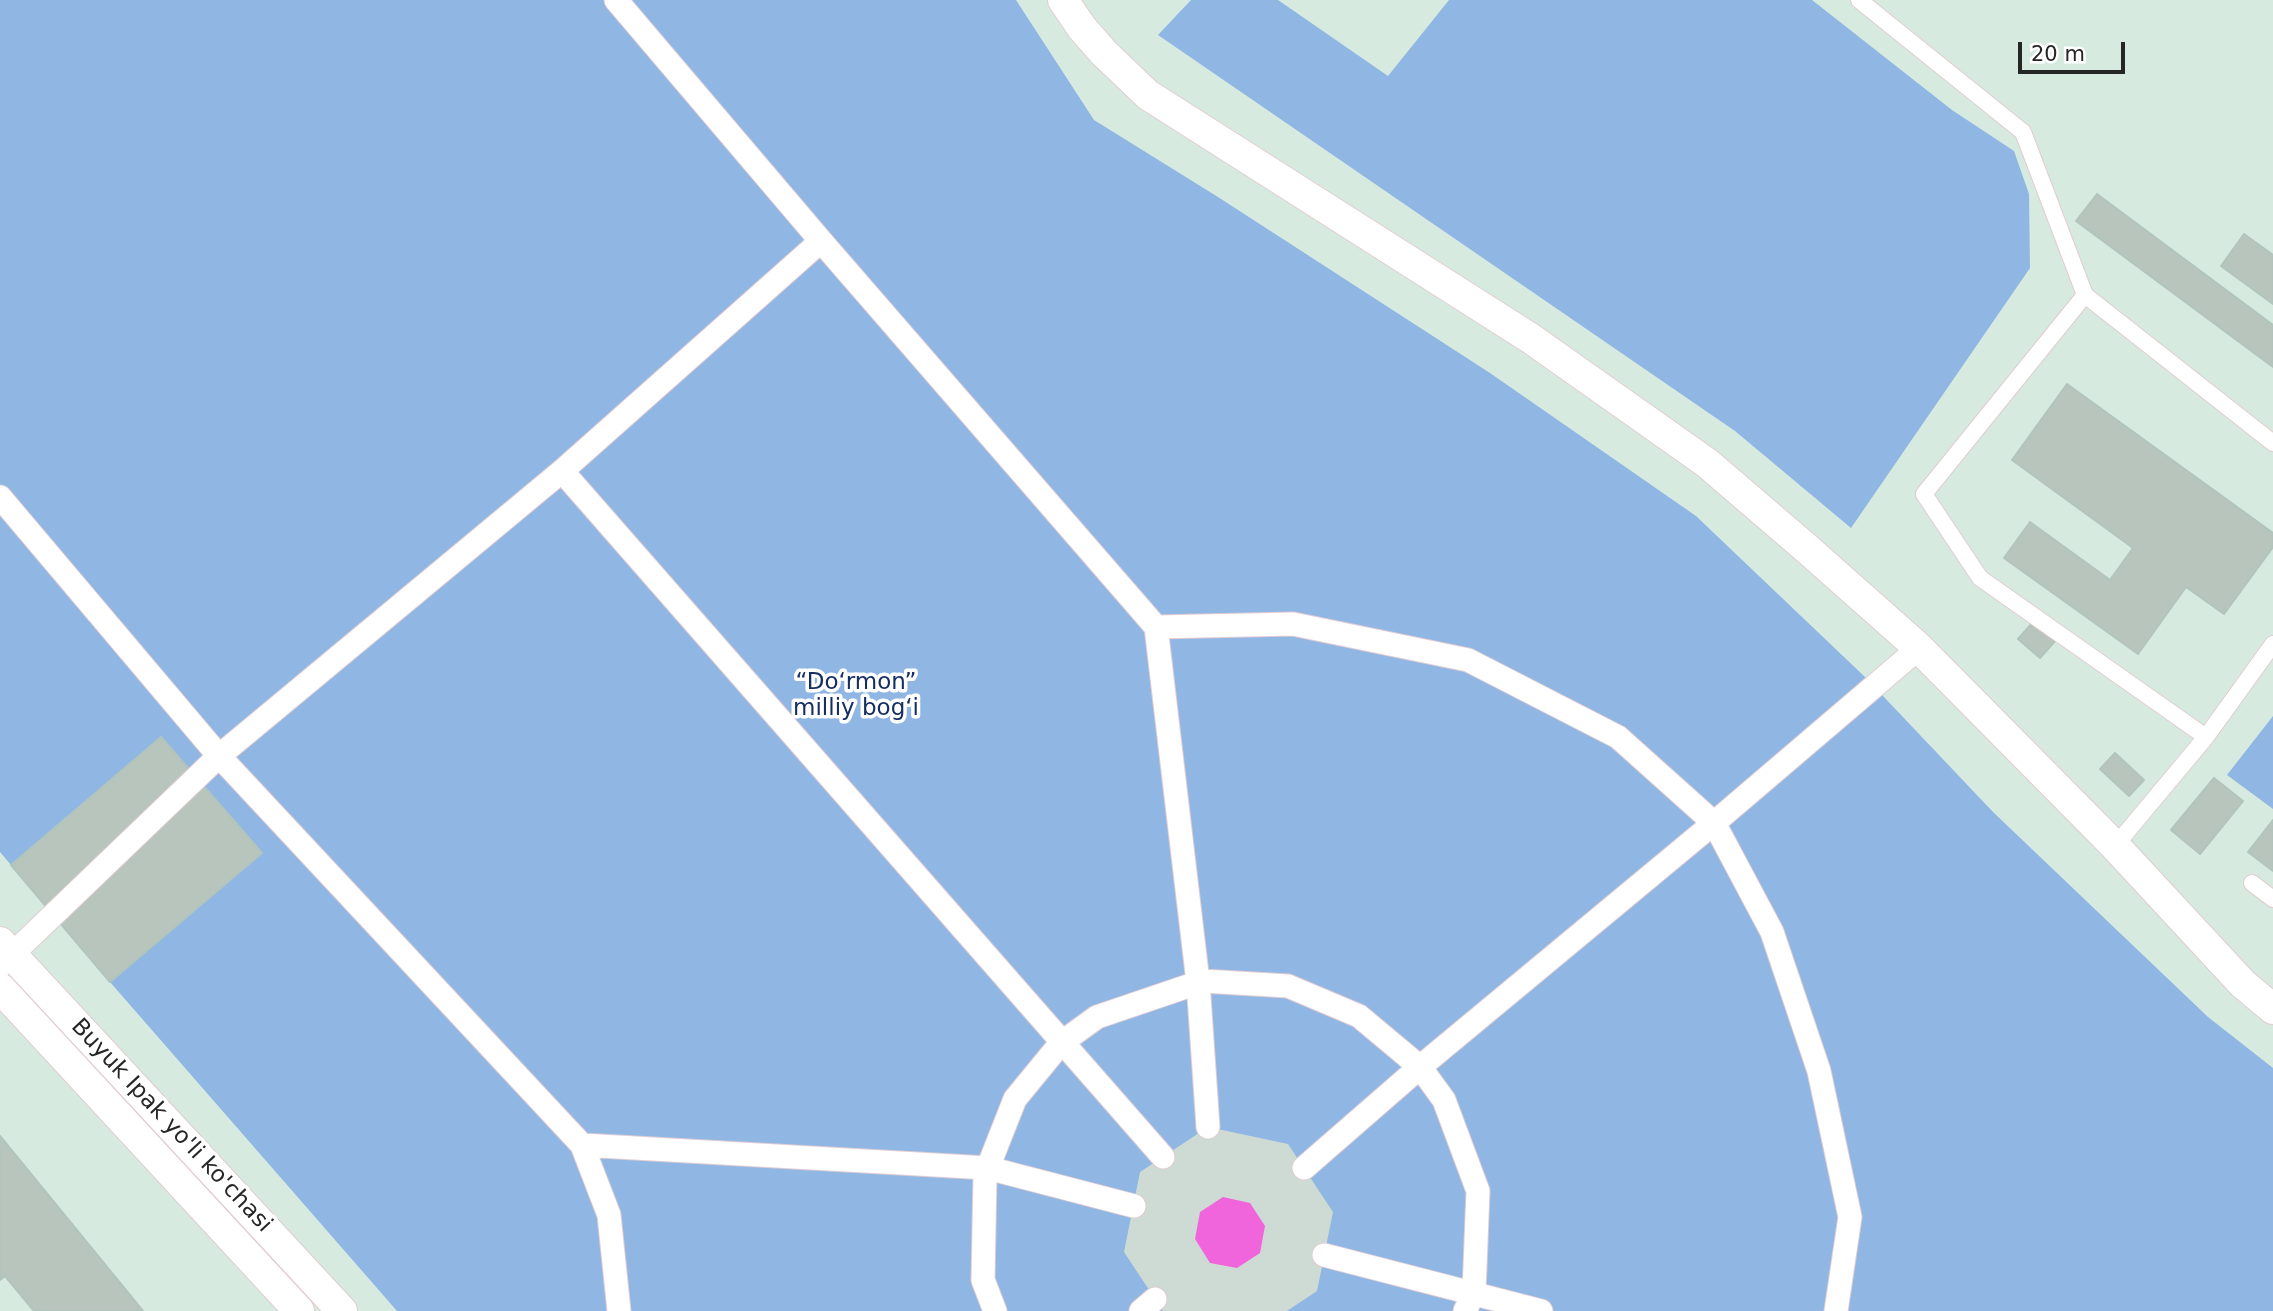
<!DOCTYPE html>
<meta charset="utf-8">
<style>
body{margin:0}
#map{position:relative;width:2273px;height:1311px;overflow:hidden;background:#d7eae0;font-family:"DejaVu Sans",sans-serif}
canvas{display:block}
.scale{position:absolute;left:2018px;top:42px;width:107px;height:32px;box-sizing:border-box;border:4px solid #262626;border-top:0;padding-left:9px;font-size:21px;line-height:24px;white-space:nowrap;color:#262626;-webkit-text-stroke:5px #fff;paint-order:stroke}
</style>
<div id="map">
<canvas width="2273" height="1311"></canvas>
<div class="scale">20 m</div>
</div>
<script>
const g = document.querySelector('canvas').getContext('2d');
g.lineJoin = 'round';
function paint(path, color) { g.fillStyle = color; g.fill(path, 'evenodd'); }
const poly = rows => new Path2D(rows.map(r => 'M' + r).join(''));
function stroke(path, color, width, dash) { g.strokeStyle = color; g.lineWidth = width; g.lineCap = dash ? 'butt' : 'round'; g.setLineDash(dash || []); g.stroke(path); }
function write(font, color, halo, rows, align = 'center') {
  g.font = font + ' "DejaVu Sans",sans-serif'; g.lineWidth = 7; g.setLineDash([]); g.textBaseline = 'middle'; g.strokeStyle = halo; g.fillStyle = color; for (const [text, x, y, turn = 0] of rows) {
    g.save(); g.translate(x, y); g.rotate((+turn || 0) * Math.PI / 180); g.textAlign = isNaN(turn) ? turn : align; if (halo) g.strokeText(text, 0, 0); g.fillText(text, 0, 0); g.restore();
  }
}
paint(poly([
 [0,0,1016,0,1094,120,1218,197,1490,373,1696,516,1865,677,1993,812,2208,1017,2273,1068,2273,1311,397,1311,110,982,261,853,161,738,11,865,0,852],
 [1191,0,1278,0,1388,76,1449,0,1812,0,1952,110,2014,151,2029,194,2030,268,1851,528,1735,431,1158,35],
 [2273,716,2273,809,2227,775]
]), '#90b6e3');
paint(poly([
 [1208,1127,1288,1144,1333,1212,1317,1291,1287,1311,1163,1311,1124,1252,1140,1172]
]), '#cedad4');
paint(poly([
 [1223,1197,1250,1203,1265,1226,1260,1253,1237,1268,1210,1263,1195,1239,1200,1212]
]), '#f165dc');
const building = poly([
 [2097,194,2273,325,2273,367,2076,221,2097,194],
 [2244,234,2273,255,2273,304,2221,266,2244,234],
 [2067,384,2273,533,2273,547,2224,614,2186,587,2138,654,2004,558,2030,522,2110,580,2133,548,2012,460,2067,384],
 [2034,621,2056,640,2040,658,2018,639,2034,621],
 [161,737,262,853,110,982,11,865,161,737],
 [2115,753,2144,780,2129,796,2100,769,2115,753],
 [2214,778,2243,801,2200,854,2171,830,2214,778],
 [2273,820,2273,871,2248,852,2273,820],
 [0,1136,143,1311,34,1311,5,1276,0,1280,0,1136]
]);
paint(building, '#b7c5bd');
stroke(building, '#b1c5bc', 2);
const service = poly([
 [1859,0,2023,132,2085,295,2273,443],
 [2085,295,1924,494,1980,578,2206,737],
 [2115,846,2206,737,2273,644],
 [2252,883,2273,899]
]);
const pedestrian = poly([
 [616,0,821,241,1156,627,1198,982,1208,1127],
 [562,471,1163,1157],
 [0,497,219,756,582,1145,609,1215,619,1311],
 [1156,627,1293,624,1468,660,1618,737,1714,823,1772,932,1819,1071,1850,1217,1836,1311],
 [0,966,219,756,562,471,821,241],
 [582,1145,988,1168,1134,1206],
 [1304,1168,1420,1067,1714,823,1919,648],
 [1324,1255,1541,1311],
 [995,1311,983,1280,985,1175,1015,1099,1061,1043,1097,1017,1203,981,1288,986,1359,1016,1420,1067,1444,1100,1478,1191,1474,1292,1465,1311],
 [1141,1311,1155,1299]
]);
const minor = poly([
 [1063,0,1082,28,1104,53,1148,95,1530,338,1707,463,1805,547,1919,648,2115,846,2243,984,2273,1009],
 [0,942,342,1311],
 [0,988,299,1311]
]);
stroke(service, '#e1ccd2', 18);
stroke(pedestrian, '#e1ccd2', 25);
stroke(minor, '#e1ccd2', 32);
stroke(service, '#fff', 16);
stroke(pedestrian, '#fff', 23);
stroke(minor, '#fff', 30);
write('23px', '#162f63', '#fff', [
 ["“Do‘rmon”",856,683],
 ["milliy bog‘i",856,709]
]);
write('23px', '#262626', '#fff', [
 ["Buyuk Ipak yo'li ko'chasi",171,1126,47]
]);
</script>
